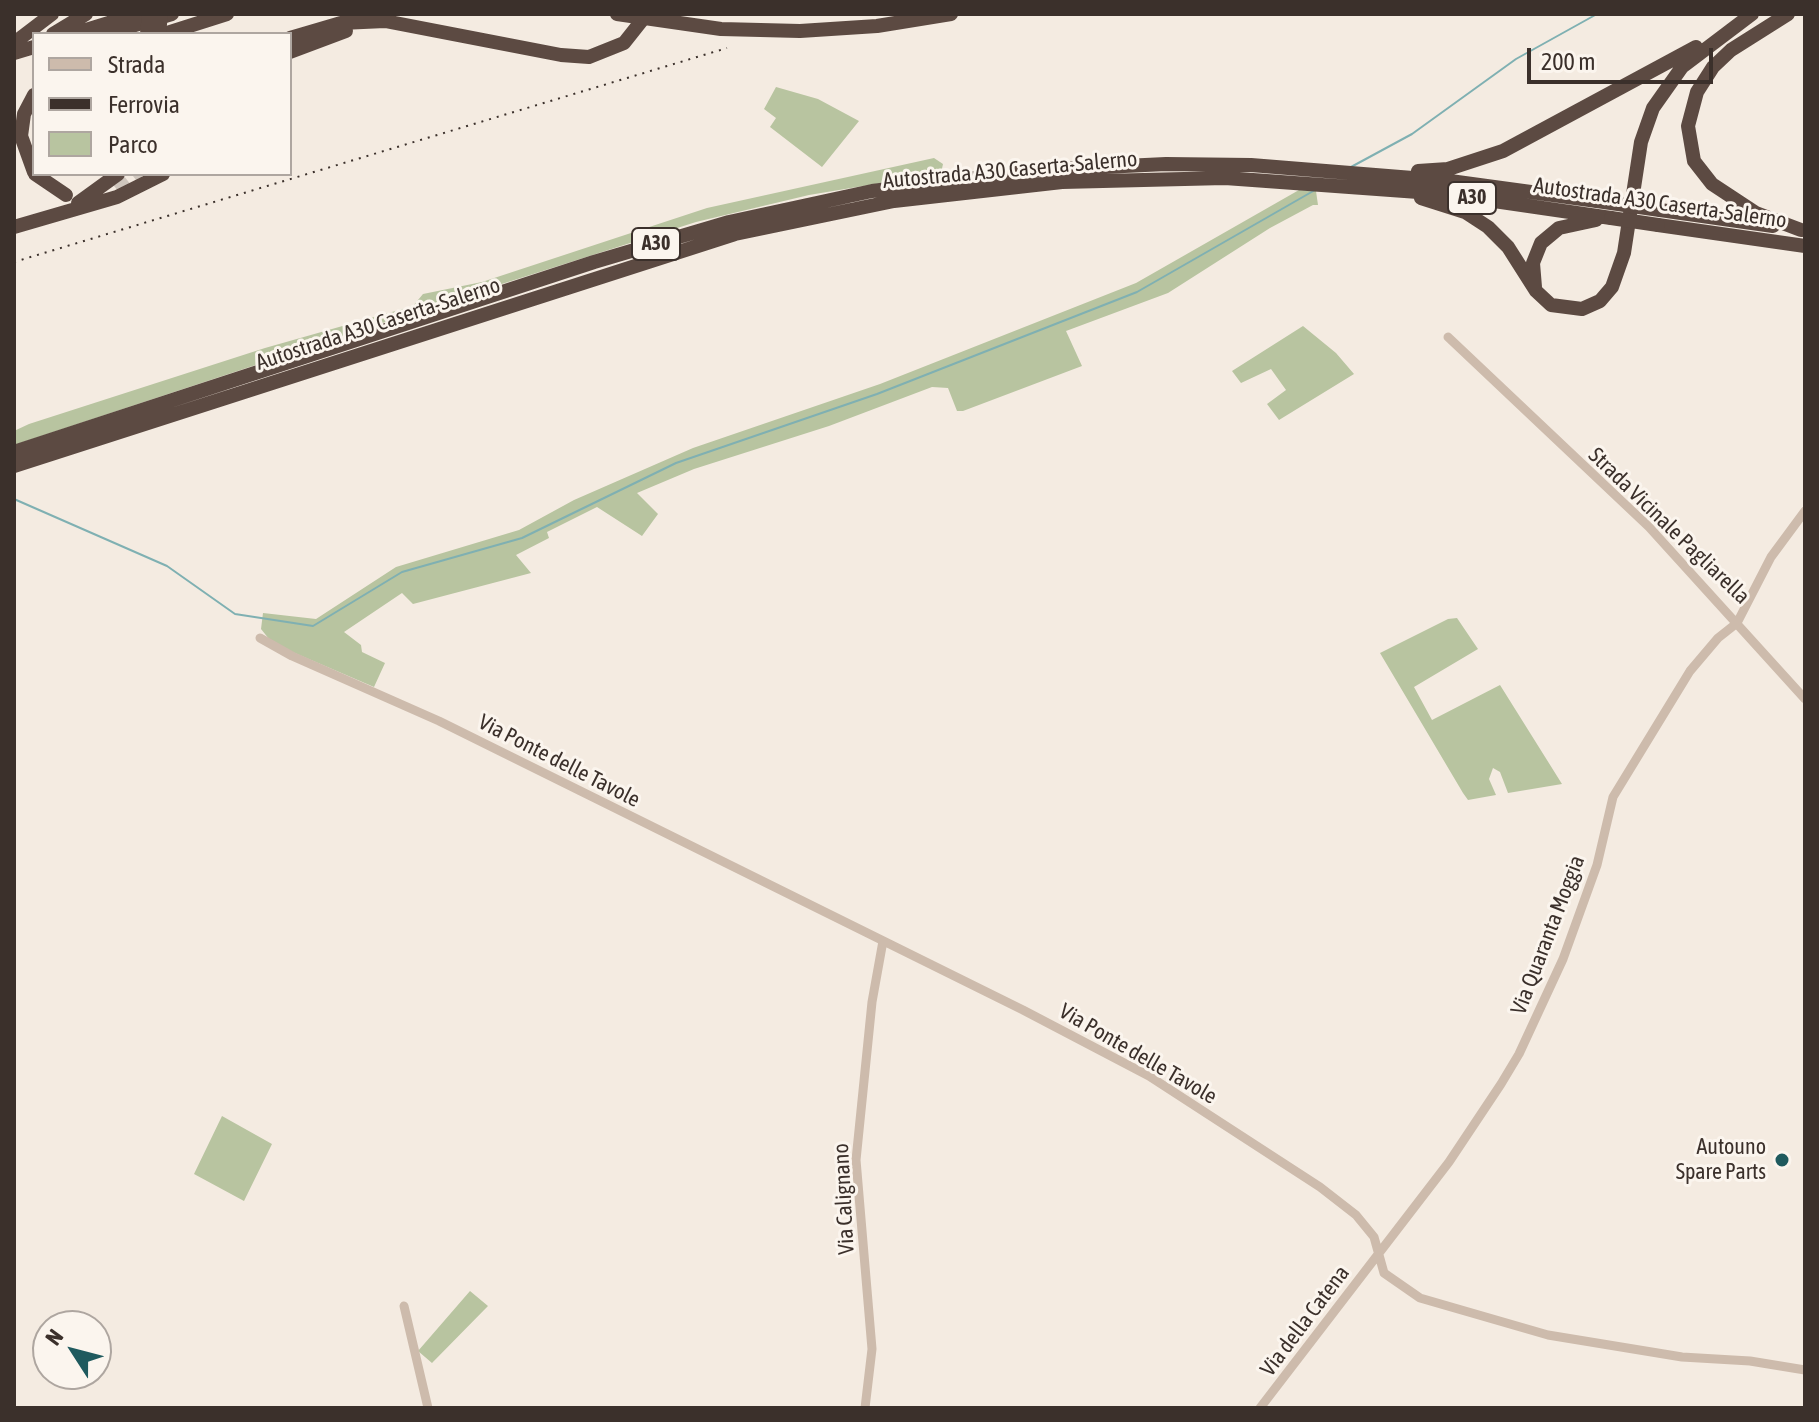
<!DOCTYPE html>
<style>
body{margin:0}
#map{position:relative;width:1819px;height:1422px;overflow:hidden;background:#f4ebe1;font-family:"Asap Condensed",sans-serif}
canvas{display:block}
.frame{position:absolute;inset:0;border:16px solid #3b302b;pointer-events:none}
.legend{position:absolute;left:32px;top:32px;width:260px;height:144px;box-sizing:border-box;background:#fbf5ee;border:2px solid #aea6a0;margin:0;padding:10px 14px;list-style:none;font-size:24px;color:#3b302b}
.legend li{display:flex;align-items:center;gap:16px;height:40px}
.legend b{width:40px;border:2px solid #aea6a0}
.north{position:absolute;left:32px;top:1310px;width:80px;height:80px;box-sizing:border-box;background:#fbf5ee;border:2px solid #aea6a0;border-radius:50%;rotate:306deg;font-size:22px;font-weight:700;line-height:32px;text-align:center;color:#3b302b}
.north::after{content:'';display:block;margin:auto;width:28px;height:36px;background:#1f5a5e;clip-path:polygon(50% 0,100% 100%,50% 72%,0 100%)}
.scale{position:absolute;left:1527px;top:48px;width:186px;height:36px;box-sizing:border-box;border:4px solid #3b302b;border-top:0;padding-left:10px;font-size:24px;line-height:28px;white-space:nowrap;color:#3b302b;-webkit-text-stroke:6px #fbf5ee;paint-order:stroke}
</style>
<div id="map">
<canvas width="1819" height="1422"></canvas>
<div class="frame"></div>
<ul class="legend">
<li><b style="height:10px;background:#cdbbac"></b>Strada</li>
<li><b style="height:10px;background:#3b302b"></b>Ferrovia</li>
<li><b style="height:22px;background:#b8c4a0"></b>Parco</li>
</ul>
<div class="north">N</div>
<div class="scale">200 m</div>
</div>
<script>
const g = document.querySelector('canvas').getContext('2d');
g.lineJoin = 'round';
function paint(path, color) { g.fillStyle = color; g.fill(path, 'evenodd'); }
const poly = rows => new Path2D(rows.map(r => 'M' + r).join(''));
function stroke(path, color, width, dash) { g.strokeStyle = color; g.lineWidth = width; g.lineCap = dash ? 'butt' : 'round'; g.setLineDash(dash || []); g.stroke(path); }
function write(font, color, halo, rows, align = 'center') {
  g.font = font + ' "Asap Condensed",sans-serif'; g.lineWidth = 6; g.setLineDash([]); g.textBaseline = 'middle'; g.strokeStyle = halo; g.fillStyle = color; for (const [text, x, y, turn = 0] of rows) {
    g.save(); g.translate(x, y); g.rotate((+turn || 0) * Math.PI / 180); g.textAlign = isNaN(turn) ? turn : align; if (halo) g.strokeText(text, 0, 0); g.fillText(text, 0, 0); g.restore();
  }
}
paint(poly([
 [776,87,818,99,859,121,822,167,770,127,776,118,764,109],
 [934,158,943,164,941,173,809,195,696,222,483,290,467,291,443,303,14,445,14,431,29,424,265,348,413,306,423,294,482,282,707,208],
 [1299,190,1316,191,1318,205,1313,205,1270,228,1168,293,1066,331,1082,366,963,411,957,411,948,388,932,387,829,426,694,469,637,493,658,514,642,536,597,507,547,532,549,538,516,555,531,573,413,604,402,593,344,632,361,645,362,652,385,663,374,687,290,651,269,639,261,629,263,613,316,619,396,567,519,530,574,500,693,448,880,384,1136,283],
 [1303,326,1336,353,1354,374,1279,420,1267,404,1286,390,1271,369,1241,383,1232,371],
 [1457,618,1478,649,1414,687,1432,720,1500,685,1562,784,1508,793,1500,772,1493,768,1489,779,1496,795,1468,800,1463,793,1380,653,1448,619],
 [222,1116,272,1144,244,1201,194,1174],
 [470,1291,488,1306,432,1363,418,1351]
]), '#b8c4a0');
stroke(poly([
 [1351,167,1412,134,1516,59,1597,14],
 [14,499,167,566,235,614,313,626,402,572,522,538,676,463,877,394,1137,292,1315,190]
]), '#7fb0b2', 2);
stroke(poly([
 [118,191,140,174]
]), '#cfc6bd', 14, [14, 7]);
stroke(poly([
 [1448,337,1649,527,1805,699],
 [260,638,292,656,439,721,1023,1010,1149,1076,1320,1187,1356,1215,1374,1237,1384,1273,1420,1298,1548,1335,1682,1357,1750,1361,1805,1370],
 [404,1306,428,1408],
 [865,1408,872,1349,856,1160,872,1002,883,941],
 [1260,1408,1449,1162,1501,1084,1519,1054,1563,959,1597,865,1613,797,1690,671,1718,638,1737,623,1771,557,1805,511]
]), '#cdbbac', 9);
stroke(poly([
 [1788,14,1731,50,1713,67,1697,92,1688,126,1694,161,1712,184,1756,213,1801,230],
 [53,34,86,14],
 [73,34,138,14],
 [105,34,172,14],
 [164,34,227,14],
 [290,38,341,23,385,21,561,55,589,57,624,43,647,14],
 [14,43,52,14],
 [290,52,346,31],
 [14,53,34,47],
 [34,95,24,114,21,136,34,172],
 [1418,171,1448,169,1503,151,1696,47],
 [35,174,66,195],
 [1421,198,1465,212,1488,227,1508,247,1536,291,1551,305,1582,309,1600,301,1612,287,1624,253,1641,142,1653,108,1682,67,1752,14],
 [78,203,118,174],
 [1660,210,1773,226],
 [1658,225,1805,246],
 [14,227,117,197,163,174],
 [1535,287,1533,263,1541,243,1559,228,1596,220],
 [14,452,594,262,729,222,872,191,1041,170,1166,164,1251,165,1450,181,1597,201],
 [14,466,735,234,894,201,1062,182,1225,178,1446,194,1611,218]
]), '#5c4a42', 14);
stroke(poly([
 [14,262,727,48]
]), '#3b302b', 2, [2, 6]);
stroke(poly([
 [617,14,721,29,800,31,877,26,951,14],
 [147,34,149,14],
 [159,34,161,14],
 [1597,201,1660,210],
 [1611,218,1658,225]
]), '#5c4a42', 14);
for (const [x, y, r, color] of [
 [1782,1160,8,"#1f5a5e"]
]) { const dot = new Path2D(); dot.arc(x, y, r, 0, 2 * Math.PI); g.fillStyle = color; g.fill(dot); stroke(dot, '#fbf5ee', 3); }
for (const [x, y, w] of [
 [1472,198,48],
 [656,244,48]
]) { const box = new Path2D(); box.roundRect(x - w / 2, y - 16, w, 32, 6); g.fillStyle = '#fbf5ee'; g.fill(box); stroke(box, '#3b302b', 2); }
write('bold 20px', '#3b302b', null, [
 ["A30",1472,198],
 ["A30",656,244]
]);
write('22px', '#3b302b', '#fbf5ee', [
 ["Autostrada A30 Caserta-Salerno",1010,170,-5],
 ["Autostrada A30 Caserta-Salerno",1660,203,8],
 ["Autostrada A30 Caserta-Salerno",378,324,-18],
 ["Strada Vicinale Pagliarella",1669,526,44],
 ["Via Ponte delle Tavole",559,761,27],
 ["Via Quaranta Moggia",1548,935,-69],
 ["Via Ponte delle Tavole",1138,1054,30],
 ["Via Calignano",844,1199,-93],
 ["Via della Catena",1305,1321,-53]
]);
write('22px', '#3b302b', '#fbf5ee', [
 ["Autouno",1766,1147],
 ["Spare Parts",1766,1172]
], 'right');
</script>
